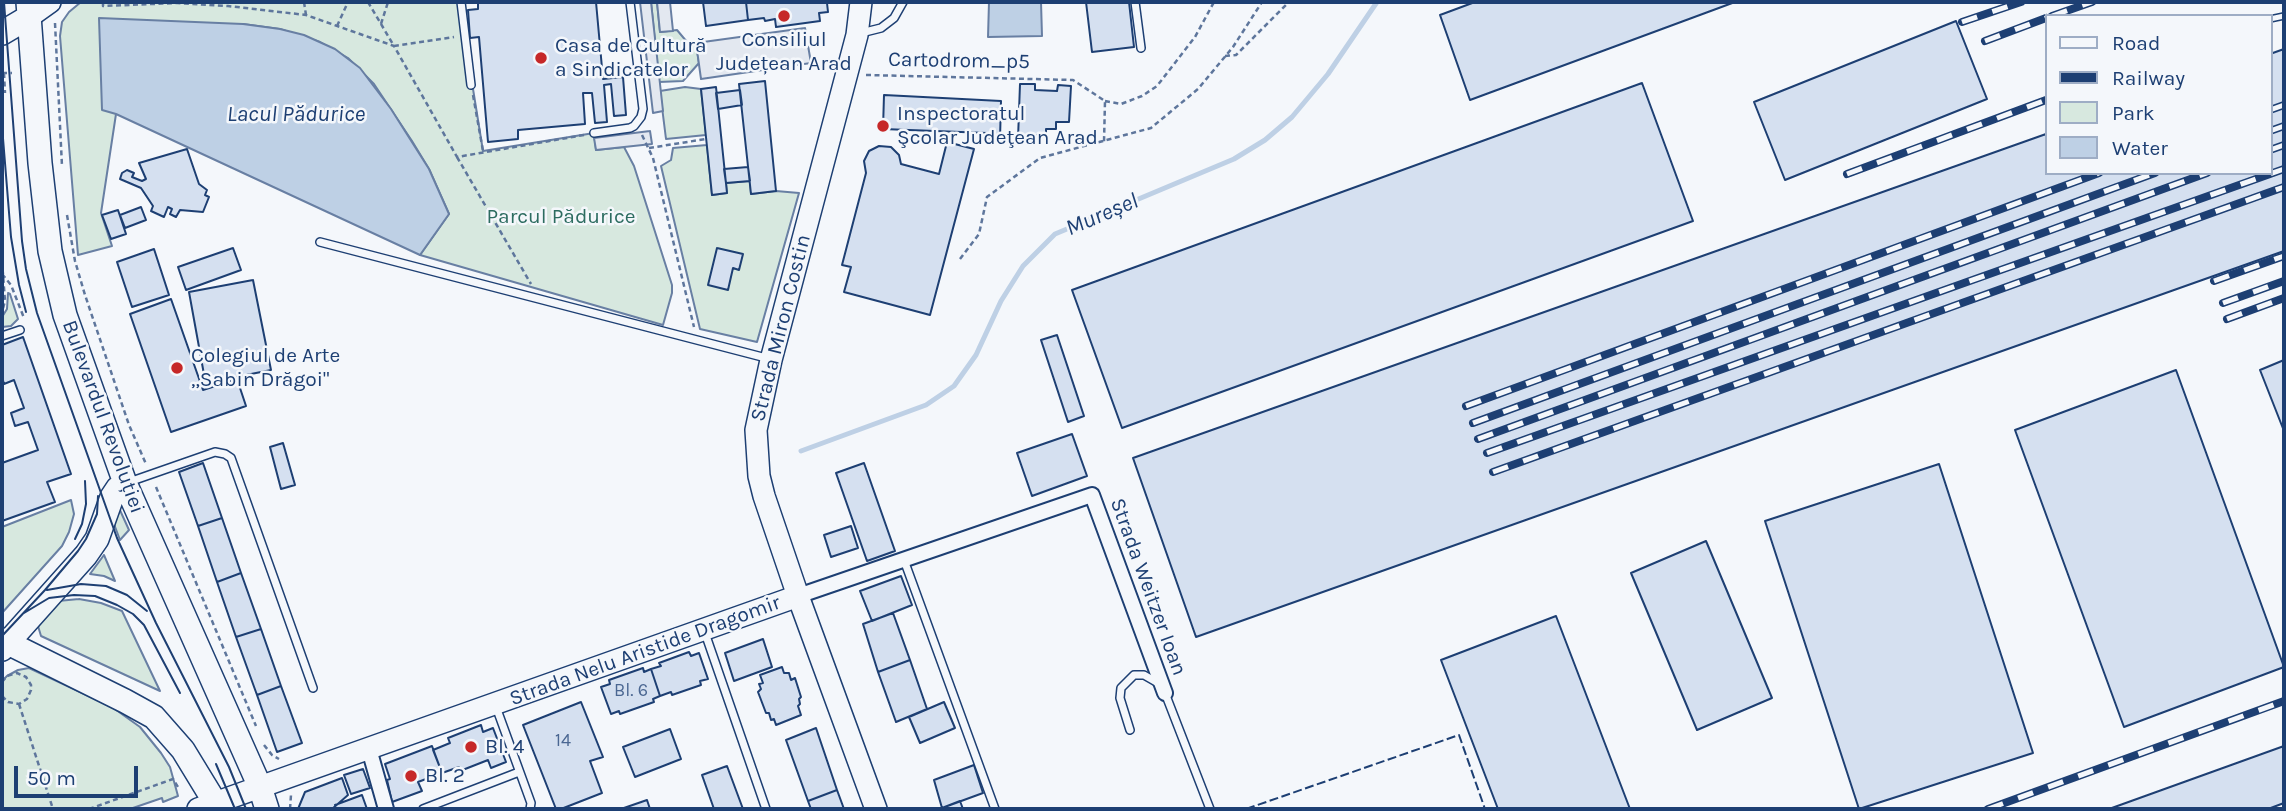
<!DOCTYPE html>
<meta charset="utf-8">
<style>
body{margin:0}
#map{position:relative;width:2286px;height:811px;overflow:hidden;background:#f4f7fb;font-family:Karla,sans-serif}
canvas{display:block}
.frame{position:absolute;inset:0;border:4px solid #1d3f73;pointer-events:none}
.legend{position:absolute;left:2045px;top:14px;width:228px;height:161px;box-sizing:border-box;background:#f4f7fb;border:2px solid #9eadc5;margin:0;padding:9px 12px;list-style:none;font-size:21px;color:#1d3f73}
.legend li{display:flex;align-items:center;gap:14px;height:35px}
.legend b{width:35px;border:2px solid #9eadc5}
.scale{position:absolute;left:14px;top:766px;width:124px;height:32px;box-sizing:border-box;border:4px solid #1d3f73;border-top:0;padding-left:9px;font-size:21px;line-height:24px;white-space:nowrap;color:#1d3f73;-webkit-text-stroke:5px #f4f7fb;paint-order:stroke}
</style>
<div id="map">
<canvas width="2286" height="811"></canvas>
<div class="frame"></div>
<ul class="legend">
<li><b style="height:9px;background:#f4f7fb"></b>Road</li>
<li><b style="height:9px;background:#1d3f73"></b>Railway</li>
<li><b style="height:19px;background:#d7e8df"></b>Park</li>
<li><b style="height:19px;background:#bed0e5"></b>Water</li>
</ul>
<div class="scale">50 m</div>
</div>
<script>
const g = document.querySelector('canvas').getContext('2d');
g.lineJoin = 'round';
function paint(path, color) { g.fillStyle = color; g.fill(path, 'evenodd'); }
const poly = rows => new Path2D(rows.map(r => 'M' + r).join(''));
function stroke(path, color, width, dash) { g.strokeStyle = color; g.lineWidth = width; g.lineCap = dash ? 'butt' : 'round'; g.setLineDash(dash || []); g.stroke(path); }
function write(font, color, halo, rows, align = 'center') {
  g.font = font + ' Karla,sans-serif'; g.lineWidth = 5; g.setLineDash([]); g.textBaseline = 'middle'; g.strokeStyle = halo; g.fillStyle = color; for (const [text, x, y, turn = 0] of rows) {
    g.save(); g.translate(x, y); g.rotate((+turn || 0) * Math.PI / 180); g.textAlign = isNaN(turn) ? turn : align; if (halo) g.strokeText(text, 0, 0); g.fillText(text, 0, 0); g.restore();
  }
}
const green = poly([
 [81,2,459,2,483,151,594,133,596,150,624,147,634,166,672,285,672,293,663,325,420,255,449,214,429,169,412,141,374,84,348,58,320,42,280,29,243,24,116,114,101,213,112,246,78,255,60,36,62,22,69,12,81,2],
 [651,2,657,2,660,32,677,30,687,42,696,43,699,63,683,81,659,82,651,2],
 [685,87,701,89,706,135,666,139,660,91,685,87],
 [707,145,712,195,727,193,726,183,750,181,751,194,776,191,799,193,757,342,700,329,661,166,671,160,673,148,707,145],
 [8,293,10,294,18,319,11,326,2,327,2,317,7,309,8,293],
 [71,500,74,514,69,532,62,546,2,613,2,527,71,500],
 [119,508,129,530,120,540,114,524,119,508],
 [104,555,115,581,104,576,90,574,104,555],
 [79,599,101,603,122,611,160,691,41,636,38,626,58,601,79,599],
 [29,668,112,707,140,727,161,753,170,767,178,796,163,802,162,798,130,809,2,809,2,681,7,676,18,670,29,668]
]);
paint(green, '#d7e8df');
stroke(green, '#687fa3', 2);
const parking = poly([
 [640,2,651,2,663,111,653,113,640,2],
 [657,2,670,2,673,31,660,32,657,2],
 [805,28,811,63,701,79,696,43,805,28],
 [650,131,652,144,596,150,594,138,650,131]
]);
paint(parking, '#e3e8f0');
stroke(parking, '#687fa3', 2);
const water = poly([
 [989,2,1041,2,1042,36,988,37,989,2],
 [99,18,243,24,280,29,304,35,335,49,360,68,391,109,429,169,449,214,420,255,116,114,102,110,99,18]
]);
paint(water, '#bed0e5');
stroke(water, '#687fa3', 2);
stroke(poly([
 [801,451,926,405,954,386,976,355,1001,301,1023,266,1055,234,1234,159,1265,140,1292,117,1328,74,1377,2]
]), '#bed0e5', 5);
const building = poly([
 [478,2,596,2,603,79,623,77,626,115,614,116,611,84,604,85,607,122,595,123,592,93,583,93,585,124,518,130,518,139,488,142,479,37,470,38,468,10,478,9,478,2],
 [703,2,746,2,748,20,706,26,703,2],
 [746,2,831,2,831,3,827,3,828,12,819,13,820,21,776,27,775,19,765,21,764,18,748,20,746,2],
 [1086,2,1129,2,1134,47,1092,52,1086,2],
 [1475,2,1735,2,1470,100,1440,15,1475,2],
 [1956,21,1987,99,1785,180,1754,102,1956,21],
 [2284,49,2284,251,1196,637,1133,458,2046,134,2046,173,2270,173,2270,54,2284,49],
 [765,81,776,191,751,194,739,84,765,81],
 [1642,83,1693,221,1122,428,1072,290,1642,83],
 [1020,84,1035,84,1035,90,1057,91,1058,85,1071,86,1069,122,1056,122,1056,129,1046,129,1046,135,1034,135,1034,140,1018,139,1020,84],
 [716,87,727,193,712,195,701,89,716,87],
 [740,90,742,105,718,109,716,93,740,90],
 [884,95,1001,101,1000,139,986,138,987,133,883,129,884,95],
 [947,142,974,149,930,315,844,292,851,267,842,265,866,173,864,161,869,151,879,146,891,147,899,155,901,164,939,174,947,142],
 [187,149,199,184,207,190,205,195,209,197,203,212,180,210,176,217,170,214,172,209,168,207,164,217,151,211,153,206,141,188,120,179,122,173,127,170,134,173,132,177,142,181,146,179,139,163,187,149],
 [748,167,750,181,726,183,724,169,748,167],
 [141,207,146,220,125,228,120,215,141,207],
 [118,210,126,234,111,239,102,215,118,210],
 [233,248,241,270,186,290,178,267,233,248],
 [717,248,743,254,739,270,733,268,728,290,708,285,717,248],
 [154,249,169,295,132,307,117,262,154,249],
 [253,280,271,370,221,380,218,377,205,380,189,292,253,280],
 [171,299,203,390,237,379,246,406,171,432,130,314,171,299],
 [1057,335,1084,416,1068,422,1041,340,1057,335],
 [23,337,71,474,47,482,55,502,2,521,2,463,38,450,28,422,15,426,11,413,24,408,14,380,4,384,2,377,2,345,23,337],
 [2284,360,2284,431,2260,370,2284,360],
 [2176,370,2284,667,2124,727,2015,430,2176,370],
 [1072,434,1087,476,1032,496,1017,453,1072,434],
 [283,443,295,485,281,489,270,447,283,443],
 [203,463,222,518,198,526,179,472,203,463],
 [864,463,895,551,867,561,836,473,864,463],
 [1939,464,2033,753,1859,809,1765,521,1939,464],
 [222,518,241,573,217,582,198,526,222,518],
 [851,526,858,548,831,557,824,535,851,526],
 [1706,541,1772,698,1697,730,1631,573,1706,541],
 [241,573,261,629,236,637,217,582,241,573],
 [901,576,912,605,872,621,860,591,901,576],
 [893,613,910,660,878,672,863,624,893,613],
 [1556,616,1630,809,1498,809,1441,660,1556,616],
 [261,629,281,686,257,695,236,637,261,629],
 [763,639,772,667,734,681,725,653,763,639],
 [689,652,691,656,699,653,708,679,700,681,701,685,672,695,671,692,660,696,651,669,661,666,659,663,689,652],
 [910,660,927,709,896,722,878,672,910,660],
 [782,667,784,673,789,673,791,680,795,678,801,697,799,699,800,704,798,706,801,715,776,725,774,719,771,720,769,713,766,713,758,692,761,689,759,684,763,683,760,675,782,667],
 [643,668,644,672,651,669,660,696,653,699,654,702,620,714,619,711,611,714,601,687,610,684,609,680,643,668],
 [281,686,302,743,277,752,257,695,281,686],
 [581,702,603,757,590,761,602,793,561,809,556,809,523,725,581,702],
 [944,702,955,728,920,743,909,717,944,702],
 [481,725,483,732,493,728,506,762,491,768,488,760,460,771,459,767,442,773,433,750,450,743,448,738,481,725],
 [816,728,837,790,808,801,786,740,816,728],
 [670,729,681,759,635,777,623,747,670,729],
 [432,746,442,773,418,782,422,791,392,802,387,780,390,779,385,764,432,746],
 [2284,746,2284,803,2268,809,2109,809,2284,746],
 [974,765,983,793,942,808,934,780,974,765],
 [727,766,743,809,714,809,702,775,727,766],
 [363,769,370,788,351,794,344,775,363,769],
 [342,778,348,795,332,809,298,809,305,792,342,778],
 [837,790,844,809,811,809,808,801,837,790],
 [362,795,367,809,337,809,335,805,362,795],
 [647,800,650,809,621,809,647,800],
 [960,801,963,809,938,809,942,808,960,801]
]);
paint(building, '#d5e0f0');
stroke(building, '#1d3f73', 2);
const lane = poly([
 [461,2,471,85],
 [1135,2,1141,48],
 [861,33,881,28,894,18,903,2],
 [594,133,630,128,634,126,641,117,643,109,630,2],
 [320,242,770,359],
 [2,336,20,330],
 [129,482,215,452,225,454,231,458,313,688],
 [904,560,995,809],
 [705,633,766,809],
 [495,704,531,803,530,809],
 [1130,730,1120,698,1121,688,1134,675,1144,675,1158,683,1165,693,1210,809],
 [423,809,519,772]
]);
const street = poly([
 [798,596,1092,495,1165,693],
 [369,749,386,809]
]);
const secondary = poly([
 [861,2,857,35,771,360,756,430,759,476,764,496,798,596,876,809],
 [29,17,50,2],
 [198,809,798,596]
]);
const primary = poly([
 [28,2,40,163,50,251,65,315,125,483,260,787,267,809],
 [2,33,29,17],
 [2,640,125,701,154,717,183,750,219,809],
 [2,649,86,555,97,539,112,497,118,488,125,483]
]);
stroke(lane, '#1d3f73', 10);
stroke(street, '#1d3f73', 18);
stroke(secondary, '#1d3f73', 24);
stroke(primary, '#1d3f73', 26);
stroke(poly([
 [103,2,103,6,177,3,228,6,306,15,394,46,457,157,584,135],
 [304,2,306,15],
 [317,2,326,2],
 [368,2,394,46,454,37],
 [55,23,62,166],
 [381,24,388,2],
 [337,26,348,2],
 [1225,56,1236,55,1289,2],
 [2,73,12,73],
 [4,73,5,93],
 [866,75,1073,80,1105,101,1104,142],
 [473,95,483,151],
 [1105,101,1121,104,1142,96,1157,86,1195,37,1214,2],
 [642,135,653,158,694,327],
 [649,148,706,139],
 [457,157,531,284],
 [67,215,75,261,85,295,129,425,146,464],
 [960,259,979,234,987,197,1040,158,1151,128,1198,89,1233,47,1262,2],
 [2,261,5,301,2,312],
 [2,274,11,285,24,318],
 [156,487,256,726],
 [2,682,7,676,17,673,26,677,31,685,31,690,27,699,19,704,8,702,2,696],
 [19,704,53,809],
 [264,745,272,755,279,759],
 [89,809,173,779,178,787],
 [290,809,291,795]
]), '#5e769c', 2.5, [5, 3.5]);
stroke(lane, '#f4f7fb', 7);
stroke(street, '#f4f7fb', 14);
stroke(secondary, '#f4f7fb', 21);
stroke(primary, '#f4f7fb', 23);
stroke(poly([
 [4,2,22,241,26,269,37,313,117,538,156,623,229,767,246,809],
 [2,126,11,237,19,285,26,312],
 [75,539,82,524,86,504,85,481],
 [47,590,81,584,106,586,127,595,147,611],
 [24,613,49,598,74,595,95,596,117,605,133,614,144,625,180,693],
 [2,636,45,590,78,551,86,539,97,514,98,496],
 [216,764,235,809]
]), '#1d3f73', 2);
const rail = poly([
 [2052,16,2092,2],
 [2270,19,2284,16],
 [1962,22,2021,2],
 [1985,41,2046,18],
 [2270,110,2284,105],
 [2270,131,2284,126],
 [2270,150,2284,145],
 [1847,174,2046,100],
 [2214,281,2284,256],
 [2223,303,2284,281],
 [2227,319,2284,298],
 [1466,406,2099,173],
 [1473,423,2155,173],
 [1478,439,2207,173],
 [1487,453,2284,169],
 [1493,472,2284,187],
 [1988,809,2284,701]
]);
stroke(rail, '#1d3f73', 8);
stroke(rail, '#f4f7fb', 5, [16]);
stroke(poly([
 [1246,809,1459,735,1485,809]
]), '#1d3f73', 2, [9, 3.5]);
for (const [x, y, r, color] of [
 [784,16,7,"#c62828"],
 [541,58,7,"#c62828"],
 [883,126,7,"#c62828"],
 [177,368,7,"#c62828"],
 [471,747,7,"#c62828"],
 [411,776,7,"#c62828"]
]) { const dot = new Path2D(); dot.arc(x, y, r, 0, 2 * Math.PI); g.fillStyle = color; g.fill(dot); stroke(dot, '#f4f7fb', 2.5); }
write('18px', '#4b6792', null, [
 ["Bl. 6",631,691],
 ["14",563,741]
]);
write('21px', '#1d3f73', '#f4f7fb', [
 ["Consiliul",784,40,"center"],
 ["Județean Arad",784,64,"center"],
 ["Casa de Cultură",555,46],
 ["a Sindicatelor",555,70],
 ["Inspectoratul",897,114],
 ["Şcolar Judeţean Arad",897,138],
 ["Colegiul de Arte",191,356],
 [",,Sabin Drăgoi\"",191,380],
 ["Bl. 4",485,747],
 ["Bl. 2",425,776]
], 'left');
write('21px', '#1d3f73', '#f4f7fb', [
 ["Cartodrom_p5",959,61,1],
 ["Strada Miron Costin",781,328,-76],
 ["Bulevardul Revoluției",103,417,70],
 ["Strada Weitzer Ioan",1148,587,70],
 ["Strada Nelu Aristide Dragomir",645,651,-20]
]);
write('21px', '#2c6c60', '#f4f7fb', [
 ["Parcul Pădurice",561,217]
]);
write('italic 23px', '#1d3f73', '#f4f7fb', [
 ["Lacul Pădurice",296,114],
 ["Mureșel",1102,215,-23]
]);
</script>
